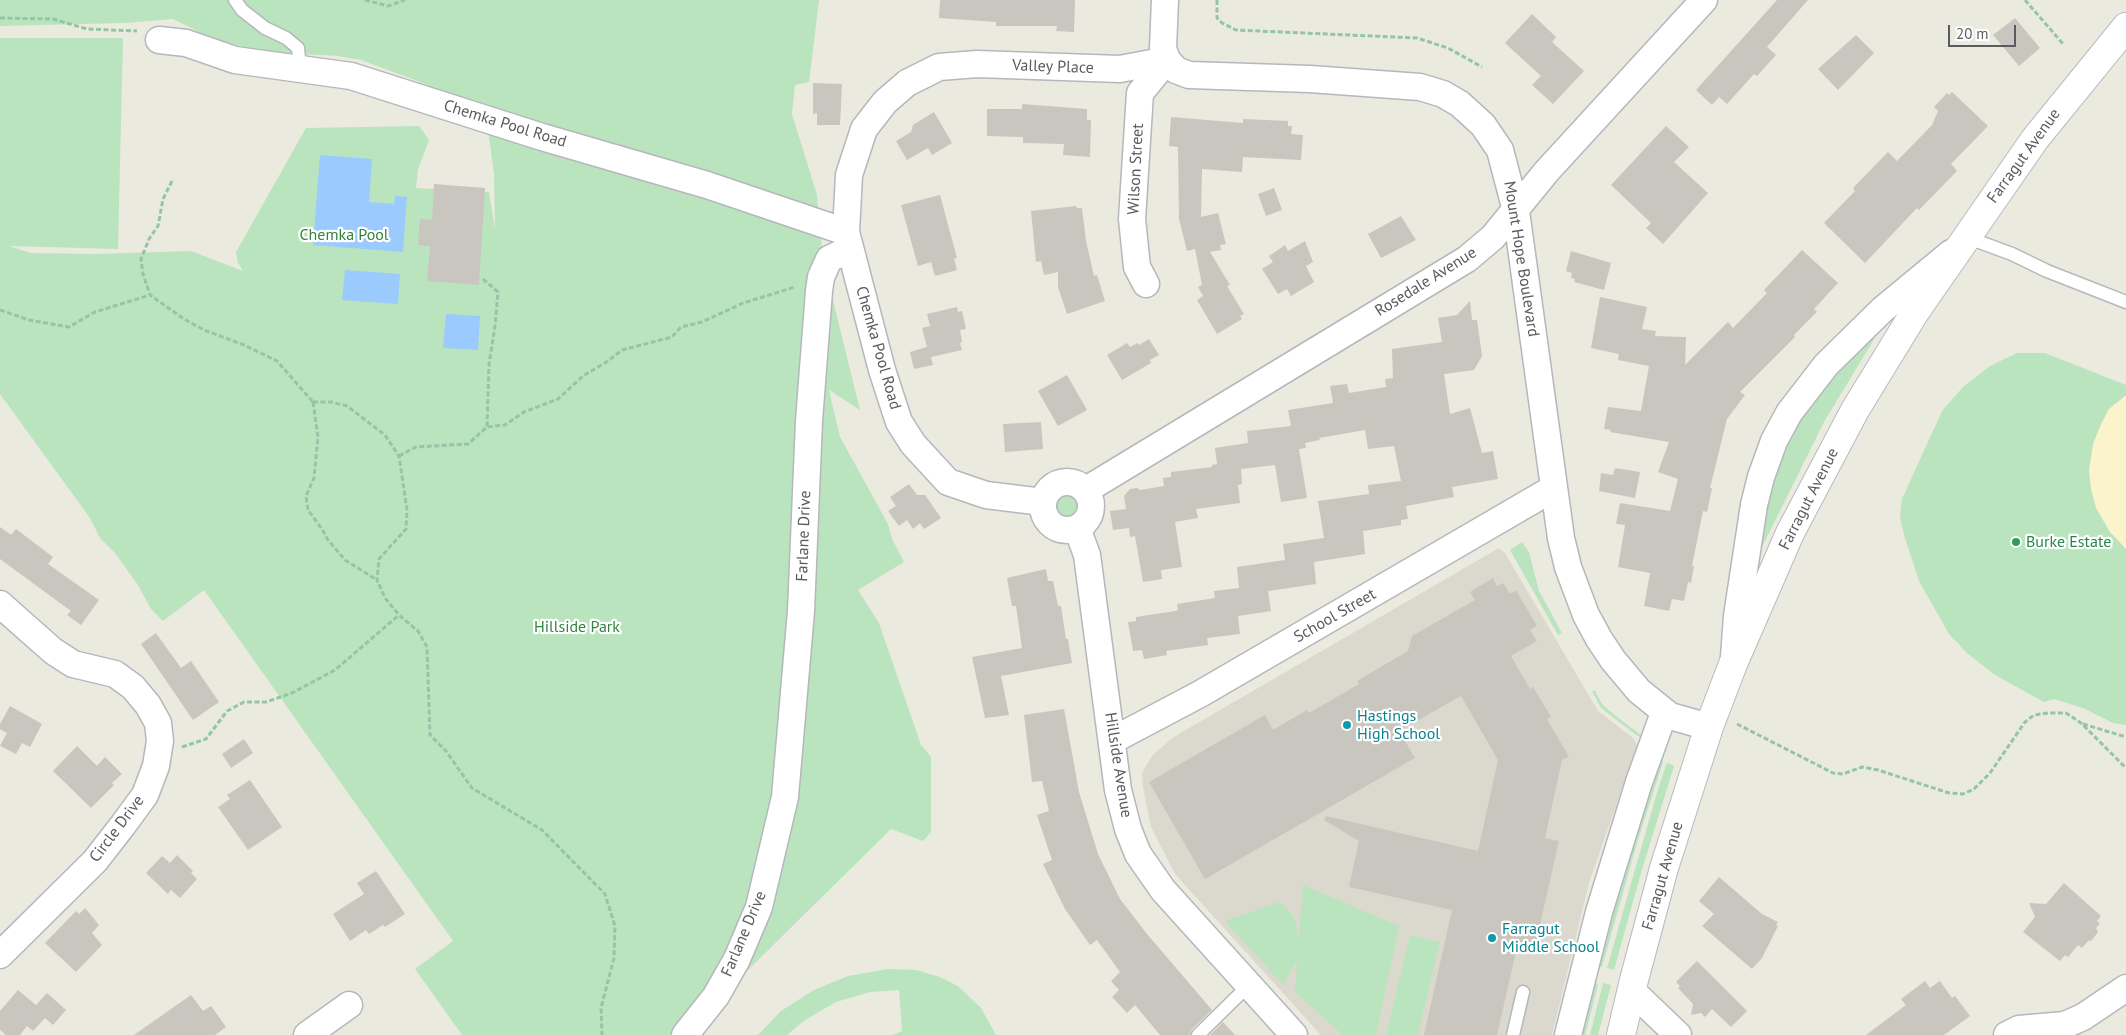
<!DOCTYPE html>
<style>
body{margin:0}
#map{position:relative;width:2126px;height:1035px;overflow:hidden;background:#ebeadf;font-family:"PT Sans",sans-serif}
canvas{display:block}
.scale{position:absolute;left:1948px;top:25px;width:68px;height:22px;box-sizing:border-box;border:2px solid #585b60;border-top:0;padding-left:6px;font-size:15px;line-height:18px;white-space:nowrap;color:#585b60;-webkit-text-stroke:4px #fff;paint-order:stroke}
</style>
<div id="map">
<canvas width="2126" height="1035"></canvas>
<div class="scale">20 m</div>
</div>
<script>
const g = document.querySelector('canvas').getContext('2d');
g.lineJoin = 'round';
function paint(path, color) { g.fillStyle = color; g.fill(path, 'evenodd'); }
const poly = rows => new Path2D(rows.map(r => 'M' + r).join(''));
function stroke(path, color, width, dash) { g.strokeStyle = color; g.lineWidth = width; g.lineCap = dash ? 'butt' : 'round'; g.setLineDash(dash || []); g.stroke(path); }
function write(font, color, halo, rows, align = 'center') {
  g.font = font + ' "PT Sans",sans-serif'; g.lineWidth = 4.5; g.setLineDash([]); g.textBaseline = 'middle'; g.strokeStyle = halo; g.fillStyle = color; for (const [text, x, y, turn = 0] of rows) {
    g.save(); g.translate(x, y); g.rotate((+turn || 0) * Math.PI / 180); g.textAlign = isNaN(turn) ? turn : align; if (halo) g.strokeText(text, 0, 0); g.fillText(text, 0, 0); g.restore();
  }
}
paint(poly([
 [1499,548,1505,553,1598,711,1633,738,1637,745,1589,883,1552,1035,1321,1035,1175,874,1151,827,1143,788,1142,773,1152,756,1172,738]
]), '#dbd9cd');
paint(poly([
 [0,0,819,0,809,82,795,85,792,114,817,195,823,260,860,410,829,390,840,437,888,524,892,539,904,562,858,590,879,623,921,745,931,757,931,832,923,841,891,829,682,1035,462,1035,415,969,453,941,204,590,163,621,151,609,138,585,115,553,100,538,90,518,0,394,0,38,123,38,118,249,9,246,31,253,97,254,191,251,243,271,238,263,236,252,306,128,419,126,429,140,418,169,416,188,489,192,495,229,494,174,488,130,443,93,423,83,361,60,338,56,263,52,211,38,173,19,124,23,0,26],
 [1882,326,1824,422,1760,551,1771,481,1778,457,1813,398],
 [2017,353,2045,353,2126,385,2126,725,2113,723,2083,708,2054,699,2044,702,1995,675,1967,653,1949,634,1919,581,1904,535,1900,517,1902,499,1942,411,1963,387,1990,366],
 '1054 506a13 13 0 1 1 26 0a13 13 0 1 1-26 0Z',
 [1522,542,1529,552,1539,591,1562,633,1558,635,1510,550],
 [1592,691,1595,691,1602,704,1612,713,1642,736,1639,737,1601,708],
 [1662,756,1663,762,1637,843,1602,967,1596,966,1622,872],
 [1668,763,1674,766,1641,873,1614,970,1607,968,1656,796,1666,765],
 [1303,885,1399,926,1376,1035,1343,1035,1295,992,1297,961,1283,985,1225,921,1280,902,1294,917,1299,936],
 [1410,935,1440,942,1430,983,1418,1035,1386,1035],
 [888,969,916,970,940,977,958,986,981,1008,996,1035,893,1035,902,1031,899,990,870,992,836,1002,805,1020,787,1035,758,1035,781,1011,814,990,848,976],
 [1593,980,1598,985,1585,1035,1579,1035],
 [1603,983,1611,985,1598,1035,1590,1035]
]), '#bae4be');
paint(poly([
 [2125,396,2126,396,2126,549,2110,532,2096,508,2091,489,2089,471,2093,444,2101,424,2109,409]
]), '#faf3cb');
paint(poly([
 [320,155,372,159,369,202,394,204,395,196,407,197,403,252,313,245],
 [345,270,400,274,398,304,342,300],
 [446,314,480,316,478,350,443,348]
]), '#9bcaff');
paint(poly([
 [940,0,1075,0,1074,32,1056,31,1057,26,996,26,996,22,939,18],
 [1777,0,1808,0,1767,47,1776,55,1757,76,1754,74,1727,104,1719,97,1712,105,1696,90],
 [1532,14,1556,37,1552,42,1584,71,1553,104,1532,85,1541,76,1505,43],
 [2015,18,2040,48,2019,66,1993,35],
 [1856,35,1874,53,1838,90,1818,69],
 [813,83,842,84,840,125,817,125,817,113,813,114],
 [1952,92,1988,126,1951,164,1957,171,1919,210,1917,208,1865,263,1824,223,1855,191,1853,188,1888,152,1897,161,1932,125,1938,111,1934,107,1947,93,1949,95],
 [1022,104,1087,109,1087,120,1091,120,1090,157,1063,155,1064,144,1023,143,1023,137,987,136,987,109,1022,109],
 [934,112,952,143,932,155,928,148,907,160,896,141,911,132,913,125],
 [1171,117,1243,123,1243,119,1288,121,1288,126,1292,126,1291,134,1303,135,1301,160,1243,157,1242,172,1202,169,1201,217,1218,213,1226,244,1220,245,1221,250,1210,252,1230,285,1227,286,1244,314,1240,316,1242,319,1217,334,1197,300,1203,296,1198,287,1202,285,1195,249,1187,251,1179,219,1178,147,1169,146],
 [1666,126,1689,147,1674,162,1708,193,1663,244,1646,228,1651,223,1611,185],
 [434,184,485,188,479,285,427,281,430,246,418,245,420,219,432,220],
 [1274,188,1282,210,1266,216,1258,194],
 [940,195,957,258,954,258,957,270,935,276,931,262,918,266,901,205],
 [1076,206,1077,208,1082,208,1086,241,1094,276,1097,275,1105,301,1067,314,1058,287,1058,272,1044,275,1041,261,1036,262,1031,211],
 [1401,216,1416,240,1381,258,1368,234],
 [1305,241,1313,262,1306,266,1314,282,1291,296,1287,289,1278,294,1262,269,1273,262,1269,256,1285,245,1288,251],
 [1802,250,1838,283,1814,309,1817,312,1794,335,1795,337,1740,392,1745,395,1727,419,1710,488,1712,488,1707,512,1703,511,1692,566,1694,566,1691,583,1688,582,1684,601,1672,599,1669,611,1644,606,1650,573,1618,567,1625,525,1616,524,1620,503,1670,511,1678,479,1658,472,1669,442,1610,432,1611,430,1604,429,1608,407,1641,411,1649,366,1618,360,1619,354,1591,348,1600,297,1647,307,1642,329,1656,331,1655,336,1686,337,1685,365,1728,322,1733,328,1767,293,1764,290],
 [1571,251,1611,263,1604,290,1574,282,1575,279,1571,278,1572,273,1566,271],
 [1470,301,1472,320,1477,320,1482,356,1474,370,1444,374,1450,414,1470,408,1482,453,1493,451,1498,479,1452,487,1454,497,1406,506,1408,519,1401,520,1401,525,1363,531,1365,554,1314,562,1316,584,1268,591,1271,611,1238,616,1240,634,1207,638,1208,645,1166,651,1167,655,1144,659,1142,650,1133,651,1128,622,1136,621,1136,617,1175,611,1178,610,1177,604,1215,598,1214,591,1239,588,1237,567,1285,560,1283,544,1324,538,1318,501,1369,494,1368,485,1401,481,1394,446,1368,449,1365,430,1319,438,1320,440,1305,443,1306,448,1299,449,1307,498,1281,502,1275,465,1241,469,1242,484,1238,485,1240,503,1196,509,1198,518,1175,522,1182,567,1161,570,1162,579,1143,582,1135,536,1130,537,1129,528,1113,530,1110,511,1126,509,1124,496,1130,489,1137,488,1140,490,1164,486,1163,478,1171,477,1171,472,1212,467,1212,465,1217,464,1215,448,1248,443,1247,431,1291,426,1288,410,1333,403,1330,386,1347,384,1349,393,1386,387,1385,379,1393,378,1392,349,1442,342,1438,318,1457,315],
 [957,307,958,312,962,311,966,329,960,330,962,342,960,343,962,350,931,357,933,365,914,369,910,352,927,347,922,328,930,326,927,314],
 [1149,339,1159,355,1150,360,1151,363,1122,380,1107,355,1127,343,1130,347,1138,343,1139,345],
 [1067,375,1087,410,1058,426,1038,391],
 [1041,422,1043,449,1005,452,1003,424],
 [1615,468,1640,472,1635,498,1599,491,1601,473,1613,475],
 [909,484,917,495,925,495,941,518,924,529,920,523,913,529,907,520,899,526,888,511,896,506,890,497],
 [0,527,11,535,16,529,53,557,48,564,99,600,81,625,67,615,71,611,0,559],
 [1046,569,1048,581,1053,581,1058,606,1061,606,1066,639,1068,639,1072,663,1001,676,1009,715,985,718,972,657,1022,648,1016,606,1012,606,1007,578],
 [1493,578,1497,586,1503,583,1510,594,1516,590,1537,626,1530,630,1537,641,1511,656,1530,689,1533,687,1551,717,1547,719,1569,757,1562,760,1545,838,1559,841,1534,951,1517,947,1497,1035,1424,1035,1452,910,1349,887,1359,841,1324,820,1326,816,1478,851,1498,760,1461,696,1399,731,1415,758,1205,879,1149,782,1265,715,1273,730,1307,710,1309,713,1359,684,1357,681,1408,651,1412,636,1475,600,1470,592],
 [156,633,181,668,191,661,219,702,193,720,141,644],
 [10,706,42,724,30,747,22,743,16,754,0,746,7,733,0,729,0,724],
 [1064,709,1079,792,1098,854,1120,899,1147,934,1212,1010,1192,1029,1190,1035,1160,1035,1135,1005,1127,1013,1112,997,1119,990,1111,981,1120,972,1097,940,1090,945,1065,909,1043,864,1052,860,1037,815,1049,811,1042,781,1032,782,1024,715],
 [244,739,253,753,231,768,222,754],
 [77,746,97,766,105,757,122,774,112,783,114,785,91,808,53,771],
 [250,780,282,827,248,850,218,807,230,799,227,795],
 [177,855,193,871,191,873,197,879,180,898,171,890,168,894,146,873,162,856,170,863],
 [376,871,405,914,385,927,383,925,369,934,366,930,350,941,333,914,364,894,357,883],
 [1719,877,1762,914,1778,922,1776,925,1778,926,1762,958,1752,969,1702,926,1714,914,1699,901],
 [2064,883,2101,916,2097,921,2100,924,2096,928,2098,932,2092,940,2088,941,2082,948,2078,945,2068,957,2065,955,2060,961,2023,932,2035,917,2029,903,2046,904],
 [85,908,99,925,92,933,102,945,76,972,45,943,76,911,79,914],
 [1697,961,1747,1011,1731,1027,1712,1009,1705,1017,1701,1013,1691,1015,1693,1004,1678,988,1680,986,1676,982],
 [1925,981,1930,988,1940,981,1952,998,1955,996,1970,1016,1944,1035,1866,1035,1906,1005,1901,999],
 [18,990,36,1005,47,993,66,1010,53,1025,45,1018,33,1031,27,1026,20,1035,6,1035,0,1030,0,1011],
 [191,995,203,1011,211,1006,226,1027,215,1035,134,1035],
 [1223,1022,1235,1035,1210,1035]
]), '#c8c6be');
const service = poly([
 [235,0,242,10,265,28,286,38,298,48,300,68],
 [1966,237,2012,254,2047,271,2126,302],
 [1198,1035,1249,985],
 [1513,1035,1523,992]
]);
const minor = poly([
 [1165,0,1163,48,1167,60,1176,70,1189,75,1310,79,1420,87,1443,94,1460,104,1483,125,1500,150,1516,211,1561,538,1568,567,1586,615,1599,639,1613,660,1639,691,1670,716,1709,727],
 [159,40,186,43,235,60,351,76,542,137,707,185,846,232],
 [1146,284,1137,267,1132,219,1140,93,1167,60],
 '1043 506a24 24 0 1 1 48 0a24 24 0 1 1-48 0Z',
 [1086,490,1467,259,1493,237,1547,171,1704,0],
 [1043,502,986,495,948,482,913,444,899,422,882,370,846,232,849,175,864,129,885,102,907,83,939,67,977,64,1120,69,1167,60],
 [1077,528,1087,555,1118,790,1128,829,1138,854,1163,890,1294,1035],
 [0,604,53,651,73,664,115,674,133,687,148,705,158,723,160,741,156,766,145,795,123,825,95,861,0,955],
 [1734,657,1737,616,1754,505,1761,477,1774,441,1789,413,1826,365,1882,310,1951,253],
 [1113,740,1200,694,1554,488],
 [1632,991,1678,1035],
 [307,1035,349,1005],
 [685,1035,716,996,737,959,759,907,785,797,801,611,809,421,819,291,821,277,829,259,850,249],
 [1568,1035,1599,912,1639,782,1664,713],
 [2007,1035,2019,1029,2065,1025,2083,1017,2126,988]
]);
const secondary = poly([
 [1621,1035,1634,980,1664,868,1709,727,1733,664,1790,533,1855,410,1915,312,2035,139,2126,27]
]);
stroke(service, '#b5b7bc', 15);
stroke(minor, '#b5b7bc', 29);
stroke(secondary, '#b8bac1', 30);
stroke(poly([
 [365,0,388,6,405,0],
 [1217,0,1217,18,1222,23,1236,30,1417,38,1448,48,1482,67],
 [2025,0,2064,45],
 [0,18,53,19,87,29,137,31],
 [172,181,163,199,158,226,149,239,141,259,143,274,150,295,184,319,204,330,244,345,277,361,313,402],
 [483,279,498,292,495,326,489,364,487,427],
 [0,310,29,320,69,327,95,312,150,295],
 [313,402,331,402,347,406,385,435,399,456,407,510,406,529,379,559,377,580,385,598,399,615,418,631,427,647,430,735,446,751,472,788,542,830,605,894,615,926,614,958,601,1008,602,1035],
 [313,402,318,437,314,478,306,496,308,510,322,529,328,540,345,560,377,580],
 [399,456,416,447,468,444,487,427,505,425,524,412,558,399,583,376,608,361,622,350,672,337,681,327,702,322,743,303,795,287],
 [1737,724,1833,773,1843,774,1862,767,1878,770,1949,793,1963,794,1974,789,1990,773,2025,722,2034,715,2048,713,2066,713,2081,723,2126,768],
 [2083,724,2126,737],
 [182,747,206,739,227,711,244,702,266,702,292,693,335,670,399,615]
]), '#93c5a6', 3, [5, 2.5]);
stroke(service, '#fff', 12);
stroke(minor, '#fff', 26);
stroke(secondary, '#fff', 28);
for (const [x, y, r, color] of [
 [2016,542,5,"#2e9e5b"],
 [1347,725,5,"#0f9aa8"],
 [1492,938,5,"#0f9aa8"]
]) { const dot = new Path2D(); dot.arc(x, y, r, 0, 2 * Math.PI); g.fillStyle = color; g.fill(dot); stroke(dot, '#fff', 2); }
write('16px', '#585b60', '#fff', [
 ["Valley Place",1053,67,2],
 ["Chemka Pool Road",505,124,17],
 ["Farragut Avenue",2024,156,-54],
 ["Wilson Street",1136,169,-87],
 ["Mount Hope Boulevard",1521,259,81],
 ["Rosedale Avenue",1426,282,-32],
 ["Chemka Pool Road",878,348,74],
 ["Farragut Avenue",1809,499,-63],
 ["Farlane Drive",804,536,-88],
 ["School Street",1335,616,-30],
 ["Hillside Avenue",1118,765,81],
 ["Circle Drive",117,829,-53],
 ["Farragut Avenue",1663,876,-74],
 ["Farlane Drive",744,934,-67]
]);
write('16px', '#34833e', '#fff', [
 ["Chemka Pool",344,235],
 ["Hillside Park",577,627]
]);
write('16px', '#27864d', '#fff', [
 ["Burke Estate",2026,542]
], 'left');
write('16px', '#0d838f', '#fff', [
 ["Hastings",1357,716],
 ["High School",1357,734],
 ["Farragut",1502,929],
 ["Middle School",1502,947]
], 'left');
</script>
